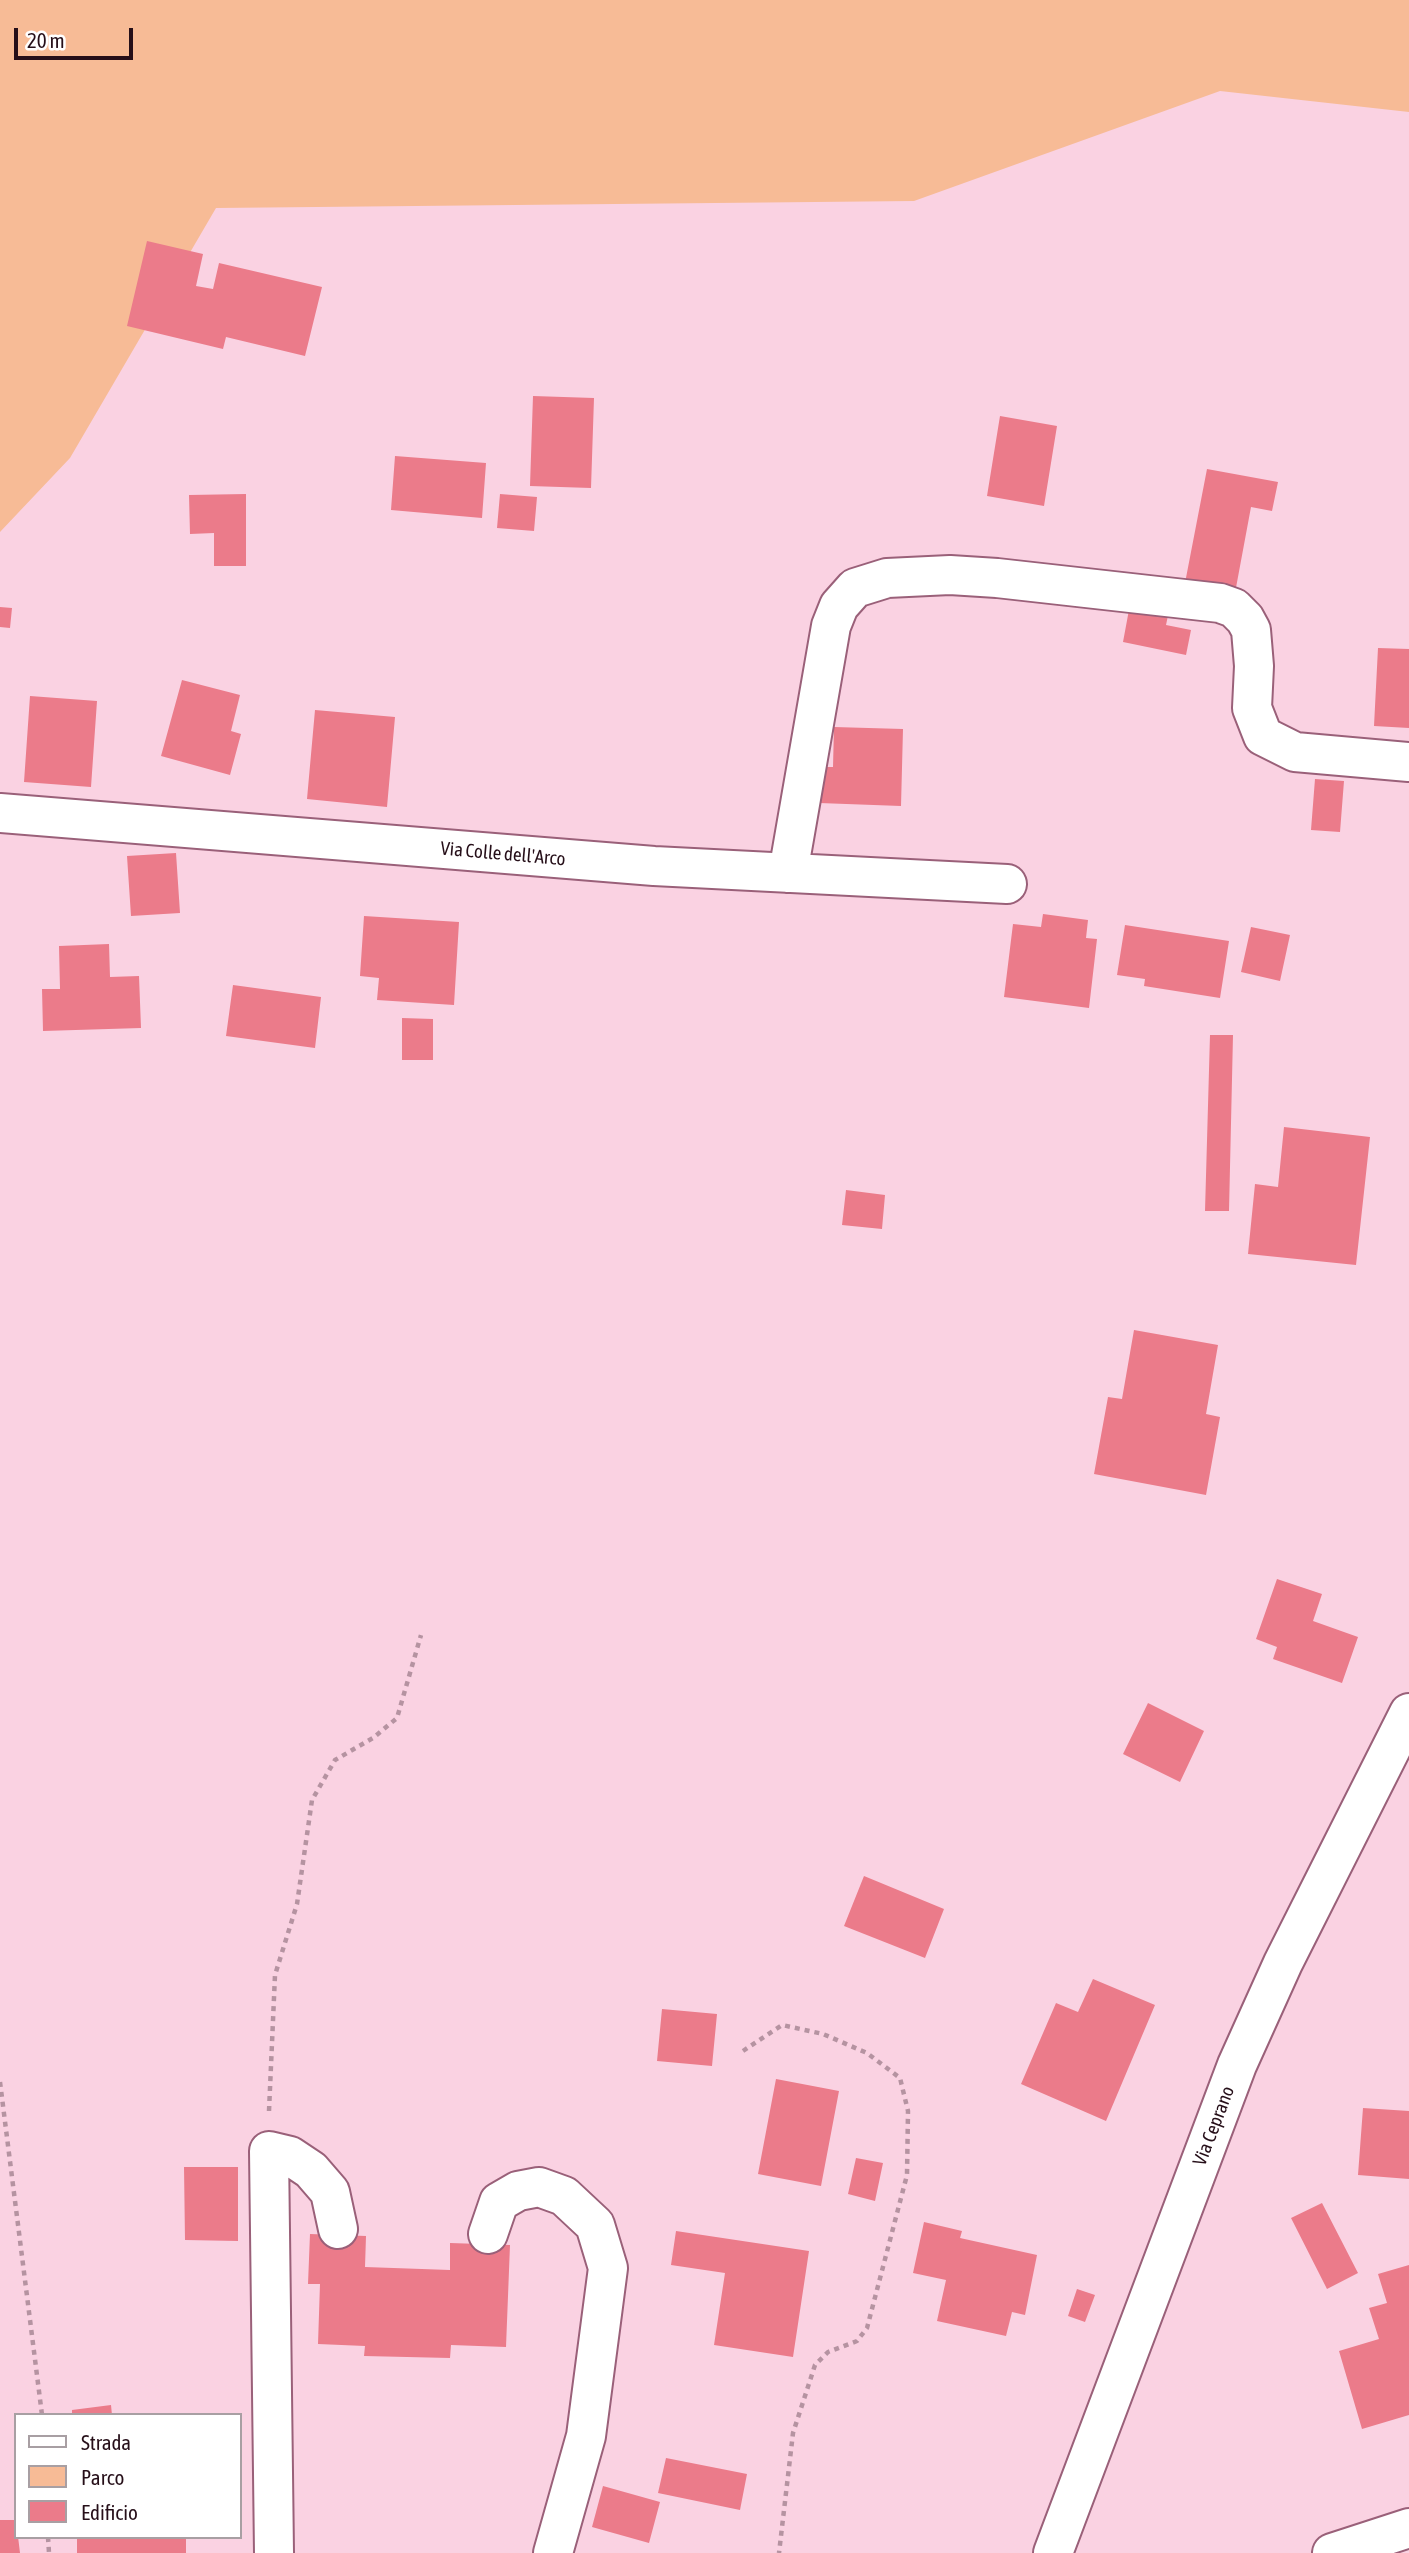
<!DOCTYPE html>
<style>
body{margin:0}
#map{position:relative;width:1409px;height:2553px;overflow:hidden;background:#fad2e2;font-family:"Asap Condensed",sans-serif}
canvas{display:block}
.legend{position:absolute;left:14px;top:2413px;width:228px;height:126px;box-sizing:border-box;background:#fff;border:2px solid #a89fa3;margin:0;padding:9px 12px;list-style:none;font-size:21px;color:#260f19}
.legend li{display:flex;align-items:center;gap:14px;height:35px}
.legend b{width:35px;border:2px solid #a89fa3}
.scale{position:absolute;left:14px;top:28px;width:119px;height:32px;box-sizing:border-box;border:4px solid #260f19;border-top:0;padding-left:9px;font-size:21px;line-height:24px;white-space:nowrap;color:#260f19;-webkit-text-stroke:5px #fff;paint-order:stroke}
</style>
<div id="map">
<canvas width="1409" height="2553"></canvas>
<ul class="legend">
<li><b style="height:9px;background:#fff"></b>Strada</li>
<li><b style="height:19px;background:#f7bb96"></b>Parco</li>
<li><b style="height:19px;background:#eb7b8a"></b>Edificio</li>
</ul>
<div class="scale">20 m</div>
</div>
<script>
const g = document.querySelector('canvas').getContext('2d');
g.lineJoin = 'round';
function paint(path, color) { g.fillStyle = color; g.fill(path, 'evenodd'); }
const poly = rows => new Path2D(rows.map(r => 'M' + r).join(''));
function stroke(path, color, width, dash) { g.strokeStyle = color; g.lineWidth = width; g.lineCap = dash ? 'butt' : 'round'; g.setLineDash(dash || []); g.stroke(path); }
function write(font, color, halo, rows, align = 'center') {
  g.font = font + ' "Asap Condensed",sans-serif'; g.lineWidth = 6; g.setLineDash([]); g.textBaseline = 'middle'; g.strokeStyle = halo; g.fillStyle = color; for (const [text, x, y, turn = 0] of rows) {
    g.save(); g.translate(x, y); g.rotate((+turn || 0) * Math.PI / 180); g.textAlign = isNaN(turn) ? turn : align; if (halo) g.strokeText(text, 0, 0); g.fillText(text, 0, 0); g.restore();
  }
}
paint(poly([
 [0,0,1409,0,1409,112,1220,91,914,201,216,208,70,458,0,532]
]), '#f7bb96');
paint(poly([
 [147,241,203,254,196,286,213,289,219,263,322,287,305,356,226,337,223,349,127,326],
 [533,396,594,398,591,488,530,486],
 [1000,416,1057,426,1044,506,987,496],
 [395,456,486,463,482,518,391,510],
 [1207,469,1278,482,1272,511,1251,507,1235,593,1185,583],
 [246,494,246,566,214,566,214,533,190,534,189,495],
 [500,494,537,497,534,531,497,528],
 [1131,599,1170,606,1166,625,1191,630,1186,655,1123,642],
 [0,607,12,608,10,628,0,627],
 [1378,648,1409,649,1409,728,1374,726],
 [182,680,240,695,231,731,241,734,230,775,161,756],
 [30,696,97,701,91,787,24,782],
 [315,710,395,717,387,807,307,799],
 [834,727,903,729,901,806,819,803,820,767,833,767],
 [1315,779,1344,781,1340,832,1311,830],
 [176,853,180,913,131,916,127,856],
 [1043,914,1088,920,1086,938,1097,939,1089,1008,1004,997,1013,924,1041,927],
 [364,916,459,922,454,1005,377,1000,379,978,360,976],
 [1125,925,1229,941,1220,998,1144,986,1145,979,1117,975],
 [1251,927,1290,935,1280,981,1241,972],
 [109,944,110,977,139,976,141,1028,43,1031,42,989,60,989,59,946],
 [233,985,321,997,315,1048,226,1036],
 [402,1018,433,1019,433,1060,402,1060],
 [1210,1035,1233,1035,1229,1211,1205,1211],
 [1284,1127,1370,1137,1356,1265,1248,1254,1255,1184,1278,1187],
 [846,1190,885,1195,882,1229,842,1225],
 [1134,1330,1218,1345,1206,1414,1220,1417,1206,1495,1094,1474,1108,1397,1122,1399],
 [1277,1579,1322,1594,1313,1621,1358,1637,1342,1683,1273,1659,1277,1647,1256,1639],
 [1148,1703,1204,1731,1180,1782,1123,1754],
 [864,1876,944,1909,925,1958,844,1926],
 [1093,1979,1155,2005,1106,2121,1021,2084,1056,2003,1078,2012],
 [662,2009,717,2014,712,2066,657,2061],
 [776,2079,839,2091,821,2186,758,2174],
 [1363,2108,1409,2111,1409,2179,1358,2175],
 [856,2158,883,2163,875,2201,848,2194],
 [184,2167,238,2167,238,2241,185,2240],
 [1322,2203,1358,2273,1327,2289,1291,2218],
 [924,2222,962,2231,960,2238,1037,2255,1025,2315,1012,2312,1006,2336,937,2321,946,2280,913,2273],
 [676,2231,809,2251,793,2357,714,2345,725,2273,671,2265],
 [310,2234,366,2236,365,2267,450,2270,450,2243,510,2245,506,2347,451,2345,450,2358,364,2356,365,2346,318,2344,320,2284,308,2284],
 [1409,2265,1409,2415,1362,2429,1339,2351,1379,2339,1369,2308,1387,2303,1378,2274],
 [1077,2289,1095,2295,1085,2322,1068,2316],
 [111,2405,112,2415,72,2415,72,2410],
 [666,2458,747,2474,740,2510,658,2493],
 [603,2486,660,2502,649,2543,592,2527],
 [0,2520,16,2520,20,2553,0,2553],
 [77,2538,186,2539,186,2553,77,2553]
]), '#eb7b8a');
const minor = poly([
 [0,813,654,866,1007,884],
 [788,873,831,626,839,606,855,588,887,578,950,575,997,578,1220,603,1234,608,1245,619,1251,630,1254,666,1252,708,1263,736,1295,752,1409,762],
 [488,2234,499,2202,518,2191,539,2187,564,2196,595,2225,608,2268,586,2436,553,2553],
 [274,2553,269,2151,290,2156,311,2170,330,2192,338,2229],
 [1053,2553,1237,2065,1283,1963,1409,1713],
 [1332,2553,1409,2528]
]);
stroke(minor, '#9a6079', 42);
stroke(poly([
 [743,2051,782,2025,823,2034,867,2053,900,2078,908,2111,907,2175,867,2328,857,2341,828,2352,815,2365,793,2433,779,2553],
 [0,2082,42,2415],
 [269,2111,275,1975,297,1904,312,1800,335,1760,373,1738,397,1718,421,1635],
 [48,2537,49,2553]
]), '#b593a1', 4.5, [5, 5]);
stroke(minor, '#fff', 38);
write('19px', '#260f19', '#fff', [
 ["Via Colle dell'Arco",503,854,5],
 ["Via Ceprano",1214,2126,-69]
]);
</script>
